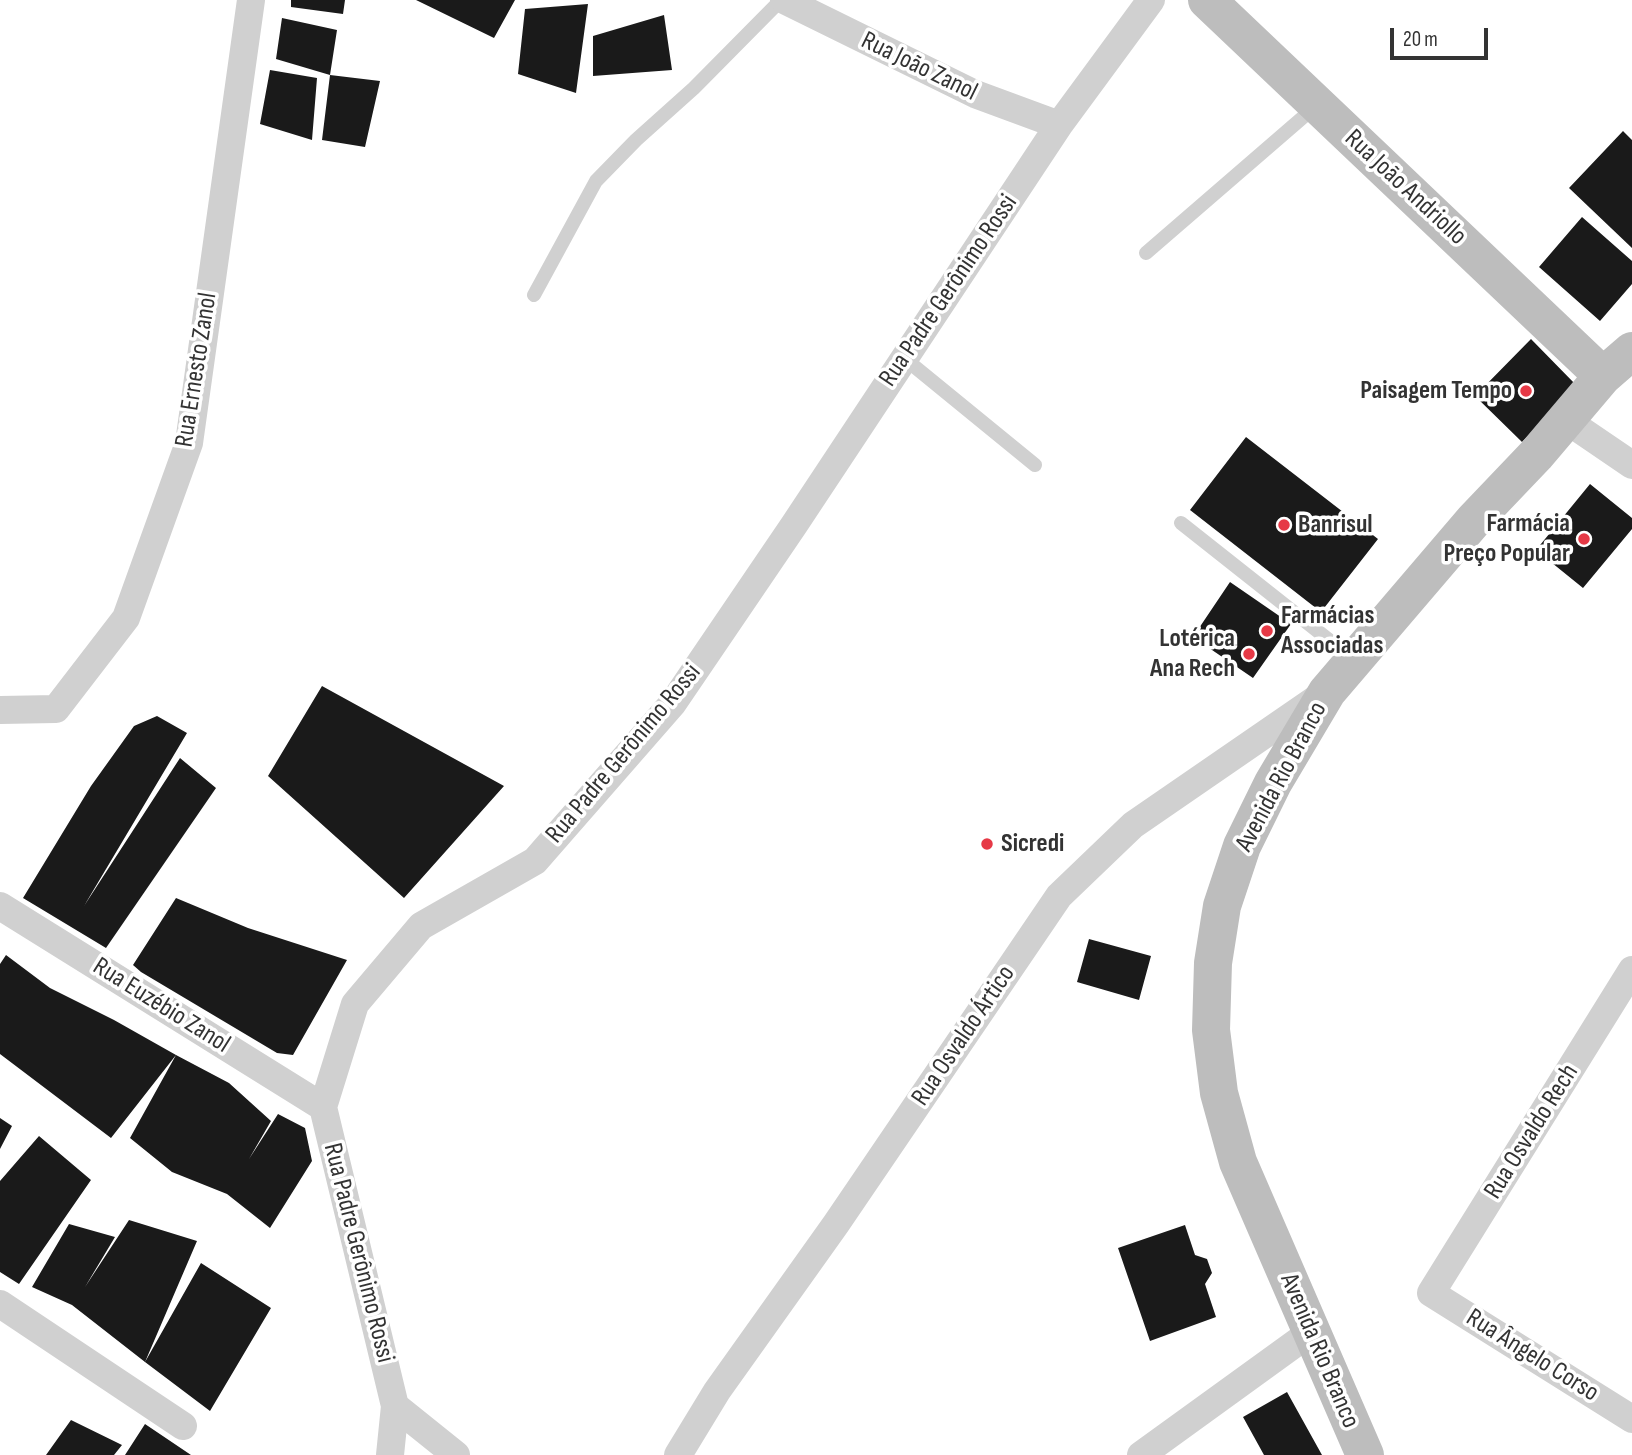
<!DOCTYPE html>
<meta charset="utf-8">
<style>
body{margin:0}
#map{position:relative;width:1632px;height:1455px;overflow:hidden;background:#fff;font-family:"Sofia Sans Condensed",sans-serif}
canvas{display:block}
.scale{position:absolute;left:1390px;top:28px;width:98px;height:32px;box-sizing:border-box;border:4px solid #333;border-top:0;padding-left:9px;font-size:21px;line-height:24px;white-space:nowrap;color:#333;-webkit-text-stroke:5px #fff;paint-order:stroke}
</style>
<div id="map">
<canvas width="1632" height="1455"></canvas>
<div class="scale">20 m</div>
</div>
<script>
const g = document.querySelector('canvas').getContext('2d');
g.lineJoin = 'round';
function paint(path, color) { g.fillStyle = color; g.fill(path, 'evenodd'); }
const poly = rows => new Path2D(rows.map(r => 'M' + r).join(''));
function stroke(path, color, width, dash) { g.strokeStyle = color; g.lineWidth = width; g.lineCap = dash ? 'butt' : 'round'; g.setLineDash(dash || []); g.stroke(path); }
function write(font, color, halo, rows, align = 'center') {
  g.font = font + ' "Sofia Sans Condensed",sans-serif'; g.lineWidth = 7; g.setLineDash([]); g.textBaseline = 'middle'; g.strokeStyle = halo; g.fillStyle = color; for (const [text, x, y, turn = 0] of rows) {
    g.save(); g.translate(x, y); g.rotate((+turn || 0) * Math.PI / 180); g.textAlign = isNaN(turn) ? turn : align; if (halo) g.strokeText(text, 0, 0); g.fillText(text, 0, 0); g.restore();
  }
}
paint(poly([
 [291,0,345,0,343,14,291,7],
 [416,0,515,0,494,38],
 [588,4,576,93,518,74,525,9],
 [664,15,672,70,593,76,593,36],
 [282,18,337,30,330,75,276,59],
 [270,70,317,78,312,140,260,124],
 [330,75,380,81,365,147,322,140],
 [1623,131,1632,140,1632,248,1569,188],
 [1582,217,1632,261,1632,284,1600,321,1539,267],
 [1531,339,1577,386,1522,442,1475,396],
 [1246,437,1378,539,1321,612,1190,510],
 [1590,484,1632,518,1632,529,1583,588,1536,550],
 [1230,582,1291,624,1253,678,1193,637],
 [322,686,504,786,404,898,268,776],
 [157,716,187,733,84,906,180,758,216,788,106,948,23,898,91,786,134,726],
 [176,898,248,928,347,960,293,1055,277,1053,141,972,133,965],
 [1089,939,1151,956,1139,1000,1077,982],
 [6,955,50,988,114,1020,176,1055,111,1138,0,1054,0,964],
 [176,1055,229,1083,271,1121,249,1159,278,1114,305,1128,312,1161,270,1228,227,1194,172,1172,130,1138],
 [0,1118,12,1126,0,1149],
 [39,1136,91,1180,19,1284,0,1272,0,1181],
 [129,1220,197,1241,145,1362,201,1263,271,1308,210,1411,145,1362,72,1305,32,1287,69,1224,115,1237,85,1287],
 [1185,1225,1195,1255,1207,1259,1212,1273,1205,1284,1216,1317,1150,1341,1118,1248],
 [1287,1392,1322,1455,1264,1455,1243,1417],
 [71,1420,122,1445,114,1455,46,1455],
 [145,1424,191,1455,125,1455]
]), '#1a1a1a');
stroke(poly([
 [1146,253,1316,106],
 [534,295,596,181,636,140,694,88,781,0],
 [904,358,1035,465],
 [1181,523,1353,659]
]), '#d0d0d0', 14);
stroke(poly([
 [784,0,975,94,1059,125],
 [1566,420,1632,465],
 [0,710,56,709,126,618,189,443,251,0],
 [0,906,323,1107],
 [1632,970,1431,1293,1632,1419],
 [0,1304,183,1426],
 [395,1406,456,1455],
 [390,1455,395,1406,323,1107,355,1004,421,926,535,861,673,703,794,525,1059,125,1151,0],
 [678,1455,717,1391,836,1224,1059,896,1133,825,1319,697],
 [1141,1455,1311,1332]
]), '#d0d0d0', 28);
stroke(poly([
 [1207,0,1603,376],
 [1365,1455,1238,1162,1219,1093,1211,1030,1213,963,1222,906,1242,846,1273,783,1327,692,1474,520,1536,455,1603,376,1632,351]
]), '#bdbdbd', 38);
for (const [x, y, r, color] of [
 [1526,391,7,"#e63946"],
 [1284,525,7,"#e63946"],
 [1584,539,7,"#e63946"],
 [1267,631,7,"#e63946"],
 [1249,654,7,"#e63946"],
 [987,844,7,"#e63946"]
]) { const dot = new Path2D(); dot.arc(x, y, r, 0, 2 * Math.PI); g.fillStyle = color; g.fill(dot); stroke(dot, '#fff', 2.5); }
write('26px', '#333', '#fff', [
 ["Rua João Zanol",919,67,26],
 ["Rua João Andriollo",1405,188,43],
 ["Rua Padre Gerônimo Rossi",949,291,-56],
 ["Rua Ernesto Zanol",197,370,-81],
 ["Rua Padre Gerônimo Rossi",624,754,-50],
 ["Avenida Rio Branco",1282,777,-62],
 ["Rua Euzébio Zanol",161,1006,32],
 ["Rua Osvaldo Ártico",964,1036,-56],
 ["Rua Osvaldo Rech",1532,1132,-58],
 ["Rua Padre Gerônimo Rossi",358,1253,76],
 ["Avenida Rio Branco",1319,1351,67],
 ["Rua Ângelo Corso",1532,1356,32]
]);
write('bold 26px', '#333', '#fff', [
 ["Paisagem Tempo",1512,391],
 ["Farmácia",1570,524],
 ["Preço Popular",1570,554],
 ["Banrisul",1298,525,"left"],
 ["Farmácias",1281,616,"left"],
 ["Associadas",1281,646,"left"],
 ["Lotérica",1235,639],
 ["Ana Rech",1235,669],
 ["Sicredi",1001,844,"left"]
], 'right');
</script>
